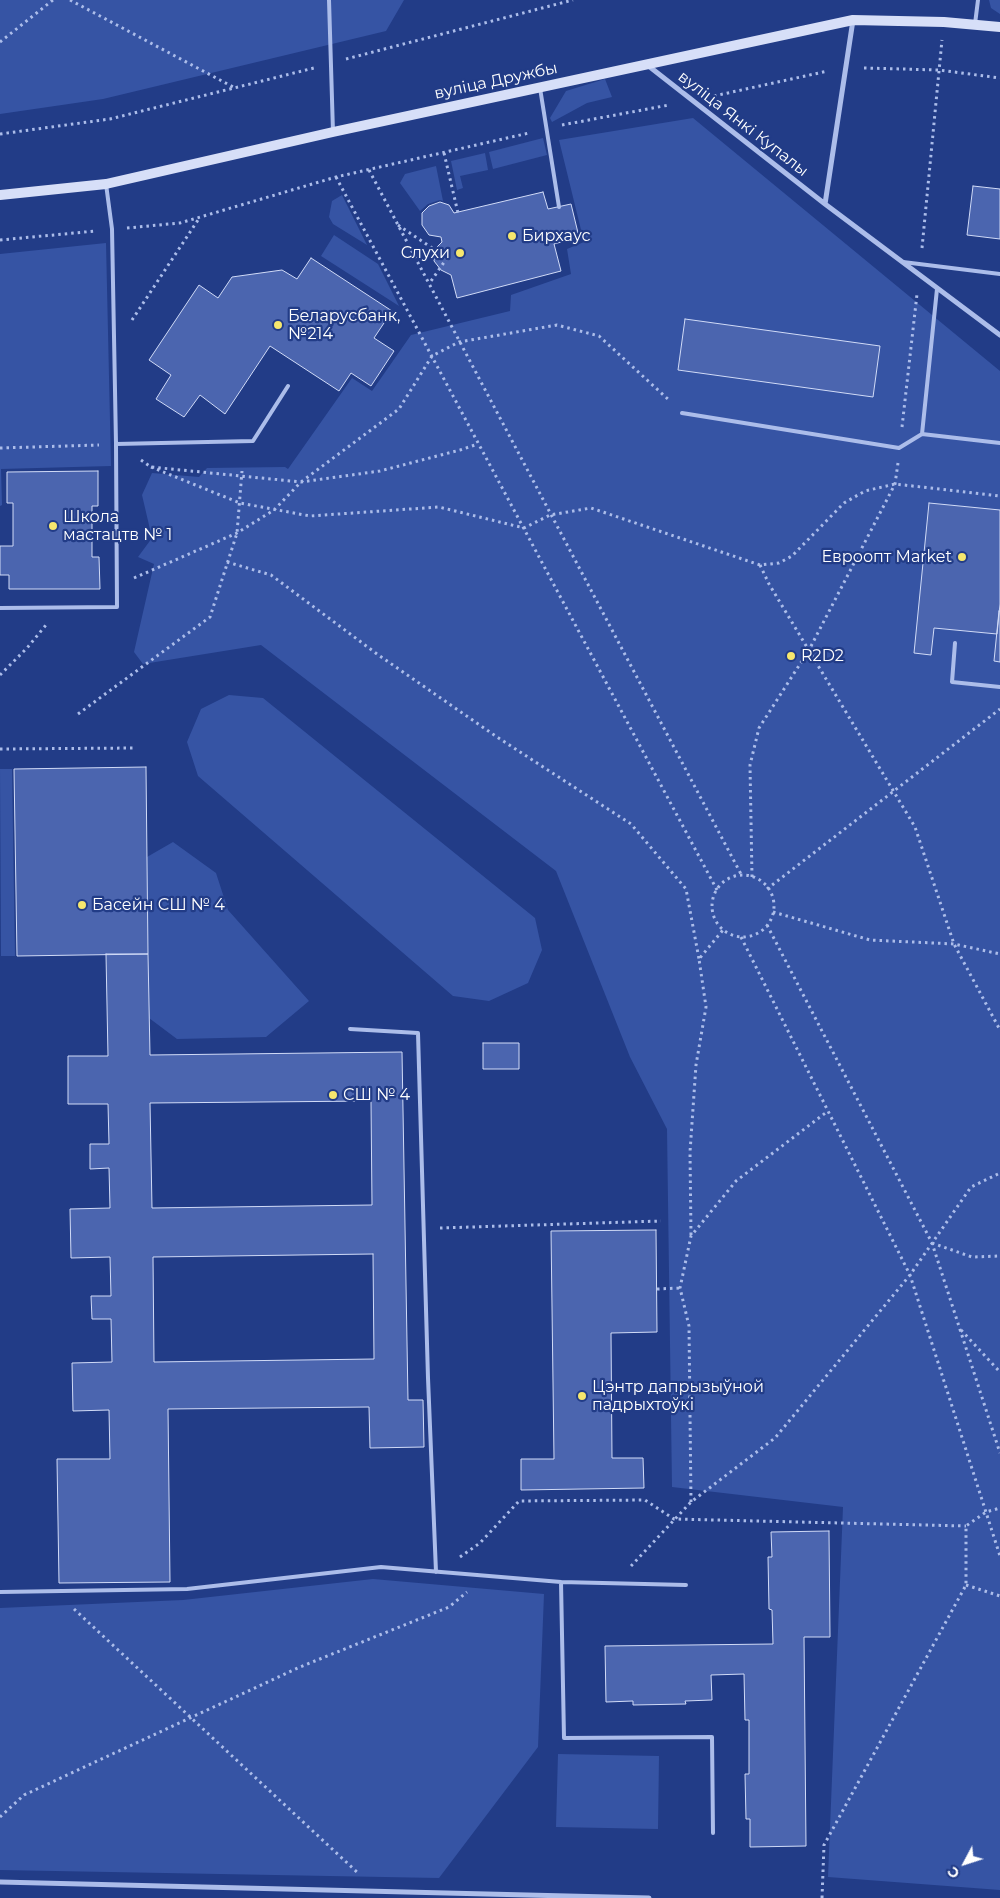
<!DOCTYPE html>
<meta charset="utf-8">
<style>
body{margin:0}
#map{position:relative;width:1000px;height:1898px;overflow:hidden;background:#223c87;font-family:Montserrat,sans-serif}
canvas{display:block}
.north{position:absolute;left:940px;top:1838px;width:50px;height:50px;-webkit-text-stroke:4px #223c87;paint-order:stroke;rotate:230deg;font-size:14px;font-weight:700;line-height:20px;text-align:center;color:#fff}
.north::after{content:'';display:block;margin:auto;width:18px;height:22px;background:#fff;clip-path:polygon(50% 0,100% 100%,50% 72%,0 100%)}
</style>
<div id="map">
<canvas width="1000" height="1898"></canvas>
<div class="north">С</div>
</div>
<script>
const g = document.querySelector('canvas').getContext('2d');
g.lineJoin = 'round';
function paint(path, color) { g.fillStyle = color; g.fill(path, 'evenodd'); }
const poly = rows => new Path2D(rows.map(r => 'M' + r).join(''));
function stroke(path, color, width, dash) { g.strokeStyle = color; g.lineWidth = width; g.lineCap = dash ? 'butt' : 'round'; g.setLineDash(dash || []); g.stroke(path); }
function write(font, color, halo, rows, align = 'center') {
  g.font = font + ' Montserrat,sans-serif'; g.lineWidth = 4.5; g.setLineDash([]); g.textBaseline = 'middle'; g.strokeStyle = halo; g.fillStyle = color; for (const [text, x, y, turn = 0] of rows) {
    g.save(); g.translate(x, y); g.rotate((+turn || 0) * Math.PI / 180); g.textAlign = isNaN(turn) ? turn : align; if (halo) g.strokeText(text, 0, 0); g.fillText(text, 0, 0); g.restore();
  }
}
paint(poly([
 [0,0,404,0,386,31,103,99,0,114],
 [989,0,1000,0,1000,14,991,8],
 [605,79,612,97,587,103,552,122,550,118,566,91],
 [693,118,1000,371,1000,1890,828,1877,843,1507,672,1487,667,1129,630,1057,556,871,261,645,143,664,134,652,154,564,138,557,152,538,142,495,152,473,199,477,207,468,285,467,288,469,352,378,372,391,411,335,510,311,511,295,571,274,567,249,584,242,559,140],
 [543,138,547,155,493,169,489,152],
 [485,153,488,170,460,176,463,188,457,190,451,161],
 [436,166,443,201,440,200,428,204,420,211,400,183,405,174],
 [342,195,367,245,333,224,329,217,332,201],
 [334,235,378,264,399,306,321,256],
 [106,243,111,466,1,469,2,505,0,506,0,254],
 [229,695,263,698,535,918,542,950,528,983,489,1001,453,996,198,776,187,742,201,709],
 [0,769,12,769,15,956,1,956],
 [173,842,216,873,228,910,309,1001,266,1037,177,1039,149,1018,147,857],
 [373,1579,544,1594,538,1747,439,1878,0,1870,0,1608,183,1600],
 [558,1754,659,1756,658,1829,556,1827]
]), '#3654a4');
const building = poly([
 [973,186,1000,189,1000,239,967,235,973,186],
 [543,192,548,209,571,204,579,237,554,244,561,271,457,298,451,275,441,270,434,261,435,249,442,242,441,237,429,235,422,225,422,213,429,206,440,202,449,205,454,213,543,192],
 [311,258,392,311,374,338,394,351,371,386,351,373,339,391,270,346,225,414,200,395,184,417,156,399,171,375,149,360,199,285,218,298,232,277,282,270,297,279,311,258],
 [685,319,880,346,873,397,678,370,685,319],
 [98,471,98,506,92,506,92,557,99,557,100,589,9,589,9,575,0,575,0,546,13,546,13,503,7,503,7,472,98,471],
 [929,503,1000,510,1000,604,997,634,934,628,931,655,914,653,929,503],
 [999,611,1000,611,1000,662,994,661,999,611],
 [146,767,148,954,17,956,14,769,146,767],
 [106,954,148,954,150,1055,402,1052,408,1400,423,1400,424,1447,370,1448,369,1407,168,1409,170,1582,59,1583,57,1459,110,1459,109,1410,73,1411,72,1363,112,1362,111,1319,92,1319,91,1296,111,1296,110,1257,71,1258,70,1209,110,1208,109,1168,90,1169,90,1144,109,1144,108,1104,68,1104,68,1056,108,1056,106,954],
 [371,1101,372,1205,152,1208,150,1103,371,1101],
 [373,1254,374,1359,154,1362,153,1257,373,1254],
 [483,1043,519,1043,519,1069,483,1069,483,1043],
 [656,1230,657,1332,611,1333,612,1458,643,1458,644,1488,521,1490,521,1459,554,1459,551,1231,656,1230],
 [829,1531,830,1637,804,1637,806,1846,750,1847,750,1819,746,1819,745,1774,749,1774,749,1720,745,1720,744,1674,711,1675,712,1700,685,1701,686,1704,633,1705,633,1701,606,1702,605,1646,773,1644,772,1610,769,1609,768,1557,772,1557,771,1532,829,1531]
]);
paint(building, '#4b65af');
stroke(building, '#d1dbf7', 1);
stroke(poly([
 [70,0,235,88],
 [0,42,53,0],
 [346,59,573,0],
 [864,68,939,70,1000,78],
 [714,96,828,71],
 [562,125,669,105],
 [0,134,110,119,314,68],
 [444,153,458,213],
 [369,170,742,876],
 [336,177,717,890],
 [398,225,447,258,429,284],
 [127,228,180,223,336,177,529,133],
 [0,240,96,231],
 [922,248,942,40],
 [132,320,200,217],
 [902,427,917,294],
 [0,448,99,445],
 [141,460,151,467,301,482,380,471,460,450,478,444],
 [151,467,240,503,310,516,439,507,524,528,550,515,591,508,760,565,779,563,792,556,844,503,865,491,895,484,1000,496],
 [227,562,271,575,377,654,497,737,631,824,686,889,699,959],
 [760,565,769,584,915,827,954,944,1000,1030],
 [134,578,237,533,274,510,301,482,399,409,432,356,459,342,557,325,599,336,670,401],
 [0,675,27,648,46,625],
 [78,714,210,617,237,533,242,471],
 [0,749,134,748],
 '712 906a31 31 0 1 1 62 0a31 31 0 1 1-62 0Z',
 [752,877,750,765,759,728,809,650,895,484,898,463],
 [767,889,1000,709],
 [773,912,870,940,954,944,1000,954],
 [767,925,932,1243,1000,1453],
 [741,937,910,1275,1000,1556],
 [440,1228,661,1221],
 [691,1235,690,1152,696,1065,706,1007,699,959,723,930],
 [932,1243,972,1257,1000,1256],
 [657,1289,680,1288],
 [961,1330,1000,1372],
 [691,1502,689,1326,680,1288,691,1236,736,1181,828,1111],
 [460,1557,480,1543,519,1501,645,1500,674,1519,966,1526],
 [631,1566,691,1502,775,1438,910,1275,971,1187,1000,1173],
 [966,1585,1000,1596],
 [74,1609,358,1873],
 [0,1817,24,1795,300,1667,449,1607,467,1592],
 [822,1898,824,1845,966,1585,966,1526,986,1512,1000,1508]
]), '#acbdea', 3, [2.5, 4]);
stroke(poly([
 [329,0,333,132],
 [975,24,978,0],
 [540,88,559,207],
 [903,262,1000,274],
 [682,413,899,448,922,434,1000,443],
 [922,434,937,289],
 [116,444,253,441,288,386],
 [0,608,117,607,116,444,112,229,106,184],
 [955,643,952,682,1000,687],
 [350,1029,418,1033,428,1378,436,1572],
 [561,1582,686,1585],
 [0,1592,187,1589,381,1567,561,1582,564,1738,712,1737,713,1833]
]), '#acbdea', 4);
stroke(poly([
 [646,64,825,204,1000,335],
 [825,204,853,20],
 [0,1882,649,1898]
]), '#acbdea', 5);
stroke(poly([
 [0,195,106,184,333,132,853,20,944,22,1000,27]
]), '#d7dff8', 10);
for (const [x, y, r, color] of [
 [512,236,5,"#f6e76e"],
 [460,253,5,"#f6e76e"],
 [278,325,5,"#f6e76e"],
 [53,526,5,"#f6e76e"],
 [962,557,5,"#f6e76e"],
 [791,656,5,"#f6e76e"],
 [82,905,5,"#f6e76e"],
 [333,1095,5,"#f6e76e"],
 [582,1396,5,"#f6e76e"]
]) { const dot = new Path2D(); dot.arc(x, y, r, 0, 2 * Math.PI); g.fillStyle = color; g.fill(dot); stroke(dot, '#223c87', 2); }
write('16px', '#fff', '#223c87', [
 ["вуліца Дружбы",496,81,-12],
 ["вуліца Янкі Купалы",743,124,38]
]);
write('16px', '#fff', '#223c87', [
 ["Бирхаус",522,236],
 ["Слухи",450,253,"right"],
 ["Беларусбанк,",288,316],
 ["№214",288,334],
 ["Школа",63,517],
 ["мастацтв № 1",63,535],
 ["Евроопт Market",952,557,"right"],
 ["R2D2",801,656],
 ["Басейн СШ № 4",92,905],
 ["СШ № 4",343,1095],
 ["Цэнтр дапрызыўной",592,1387],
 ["падрыхтоўкі",592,1405]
], 'left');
</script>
